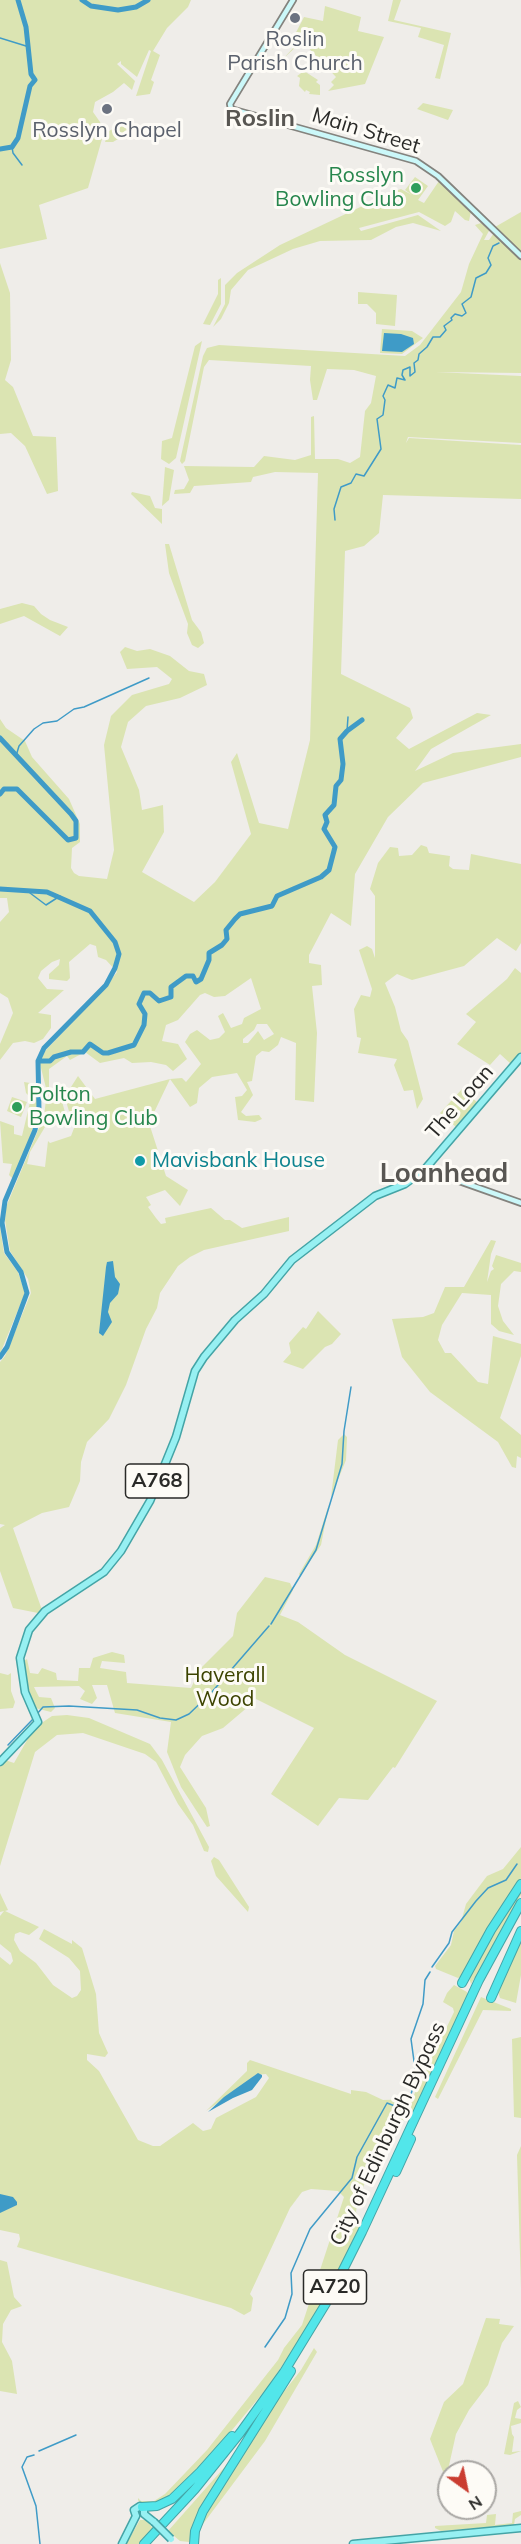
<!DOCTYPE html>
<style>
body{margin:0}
#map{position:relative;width:521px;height:2544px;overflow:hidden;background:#efede9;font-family:Mulish,sans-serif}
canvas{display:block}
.north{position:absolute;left:437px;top:2460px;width:60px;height:60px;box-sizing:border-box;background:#fdfbf6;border:2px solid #a9a7a4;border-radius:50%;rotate:147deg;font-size:16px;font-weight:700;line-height:24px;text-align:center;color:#2a2a28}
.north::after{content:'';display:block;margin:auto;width:21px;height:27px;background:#ca3d31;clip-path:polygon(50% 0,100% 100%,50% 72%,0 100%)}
</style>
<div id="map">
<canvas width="521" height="2544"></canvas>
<div class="north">N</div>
</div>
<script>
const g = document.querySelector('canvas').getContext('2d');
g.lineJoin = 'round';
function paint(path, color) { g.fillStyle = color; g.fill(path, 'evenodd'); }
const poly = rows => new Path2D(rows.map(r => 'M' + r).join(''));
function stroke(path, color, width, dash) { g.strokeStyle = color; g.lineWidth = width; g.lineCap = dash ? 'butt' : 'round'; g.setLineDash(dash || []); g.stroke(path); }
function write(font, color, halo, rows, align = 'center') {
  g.font = font + ' Mulish,sans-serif'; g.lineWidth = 6; g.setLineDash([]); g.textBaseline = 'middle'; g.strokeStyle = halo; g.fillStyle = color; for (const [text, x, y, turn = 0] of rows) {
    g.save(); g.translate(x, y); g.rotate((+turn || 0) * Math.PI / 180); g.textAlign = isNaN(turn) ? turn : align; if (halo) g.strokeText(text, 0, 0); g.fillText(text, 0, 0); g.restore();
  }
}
paint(poly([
 [0,0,191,0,188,7,167,28,153,51,160,55,151,80,154,82,150,94,136,96,151,51,149,50,137,77,121,64,121,61,117,64,135,81,132,90,124,83,113,92,95,102,93,112,100,122,104,132,88,188,39,205,47,239,0,249],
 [393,0,401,0,394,20,451,33,440,79,435,78,444,45,418,37,421,28,388,21],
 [325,6,361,17,358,31,384,37,365,84,328,91,334,85,331,82,336,77,302,41,283,59,294,47,290,44,304,17,323,21],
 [304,71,318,80,316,82,320,85,320,95,309,94,310,92,306,90,305,92,299,86,300,78,297,76],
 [423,103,453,110,448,120,417,109],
 [125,122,128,133,113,142,105,142,109,131],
 [415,177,428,186,418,200,424,203,439,181,471,211,469,221,465,220,455,211,451,222,445,226,419,212,359,228,361,231,418,215,441,231,413,223,396,227,371,240,320,241,293,249,248,270,231,290,229,303,221,319,213,327,225,304,225,285,237,273,280,245,373,201,378,201,384,195,401,189,412,195,405,190],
 [521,212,521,251,495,227],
 [481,223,490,229,484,240,489,240,494,233,521,259,521,373,436,372,521,376,521,443,408,437,406,443,409,438,521,445,521,499,383,495,379,533,364,546,345,551,341,674,410,708,413,718,396,738,409,749,477,713,491,715,431,749,415,771,453,753,521,744,521,757,423,783,388,817,355,874,351,926,331,913,309,955,309,963,321,965,322,985,312,986,317,1033,314,1102,295,1100,296,1043,281,1037,278,1045,269,1052,262,1051,256,1056,252,1081,247,1082,253,1095,241,1112,246,1116,259,1115,262,1119,255,1122,238,1120,235,1097,242,1096,247,1090,237,1073,212,1077,199,1088,197,1103,190,1107,170,1079,149,1123,166,1176,188,1190,180,1206,165,1190,146,1197,151,1205,148,1207,156,1218,161,1224,166,1223,165,1218,211,1208,225,1220,230,1220,242,1228,289,1217,289,1231,204,1250,190,1257,178,1266,160,1293,157,1308,146,1329,126,1385,109,1419,87,1442,81,1462,80,1481,69,1507,42,1513,13,1528,42,1610,38,1613,13,1608,0,1571,0,1528,5,1525,0,1524,0,1362,5,1356,31,1293,28,1279,10,1251,5,1220,6,1207,44,1116,47,1092,40,1064,43,1053,104,989,117,972,106,960,98,957,96,946,90,944,69,962,70,978,67,981,49,979,49,974,59,965,60,959,52,962,41,971,38,978,47,989,64,990,38,1013,51,1015,51,1028,43,1039,34,1043,25,1041,13,1043,0,1060,0,1044,13,1013,8,998,0,993,0,922,9,912,7,898,0,898,0,719,6,728,25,741,32,757,69,799,80,824,80,842,72,848,71,868,74,873,79,876,107,879,114,850,104,745,111,716,132,695,169,684,172,679,157,667,127,669,120,652,125,647,137,651,150,649,170,656,189,671,204,674,207,685,180,698,146,706,128,722,121,747,139,790,142,810,163,805,164,832,142,872,194,902,215,882,251,834,231,762,237,753,259,823,288,829,310,740,318,473,275,472,253,477,251,482,194,486,190,493,174,494,175,490,184,489,189,480,184,466,254,467,264,456,295,460,311,455,311,417,314,416,315,459,338,459,350,463,360,457,365,411,371,403,376,376,354,370,327,369,317,400,313,400,310,380,311,366,209,360,204,367,185,461,182,464,180,461,203,356,207,348,219,345,405,356,420,345,461,292,469,264,483,234,475,225],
 [251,978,261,1009,244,1018,242,1024,231,1028,223,1013,218,1016,225,1032,219,1038,210,1040,197,1030,190,1034,185,1042,201,1064,186,1082,182,1078,170,1079,95,1099,78,1076,71,1087,63,1091,71,1118,76,1123,71,1136,50,1143,48,1141,45,1167,27,1164,30,1152,45,1127,48,1112,67,1120,59,1090,49,1092,49,1069,67,1056,70,1060,85,1052,100,1063,124,1058,132,1063,151,1062,166,1065,173,1071,187,1059,178,1044,162,1041,166,1025,178,1020,200,995,205,993,214,997,225,996],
 [257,1024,267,1024,274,1034,264,1040,258,1031,248,1043,243,1043,243,1039,254,1030],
 [0,263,10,293,11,360,5,380,13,387,33,436,56,437,58,491,47,494,25,446,11,433,0,434],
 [221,278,221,304,210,325,203,324,218,294,218,280],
 [358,292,397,295,395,326,376,324,376,313,367,304,358,304],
 [382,329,412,331,423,338,402,354,380,353],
 [202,341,176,458,169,464,161,459,162,441,172,438,195,346],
 [165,467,174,470,169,500,162,506],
 [132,492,150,496,155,508,162,509,162,524,131,494],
 [165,544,169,544,192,620,201,632,204,643,198,648,192,645,187,633,188,624,169,573],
 [22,603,34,606,41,614,50,620,68,627,60,636,24,616,0,624,0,609],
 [421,845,427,847,429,853,450,856,449,866,453,869,469,870,471,854,521,864,521,943,516,951,497,938,464,966,412,980,397,974,385,983,395,1007,401,1031,408,1041,423,1099,417,1109,413,1090,404,1091,394,1065,397,1059,358,1053,361,1038,357,1037,354,1009,361,995,370,997,372,989,359,950,367,946,372,949,375,958,375,896,370,889,378,863,390,847,398,848,399,856,412,855],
 [515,968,521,973,521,1052,511,1064,500,1054,490,1065,457,1044,476,1022,466,1014,507,979],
 [24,1082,36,1084,38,1111,29,1141,13,1179,9,1175,12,1164,3,1163,0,1121,14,1126,14,1134,22,1136,31,1098,26,1093],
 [462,1089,478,1103,456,1127,440,1113],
 [12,1097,27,1102,21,1117,7,1111],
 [0,1226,4,1253,18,1272,25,1293,0,1354],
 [491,1240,496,1241,491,1254,487,1282,491,1271,494,1269,492,1266,496,1255,521,1263,521,1272,514,1271,501,1284,498,1306,503,1321,514,1335,499,1331,491,1324,491,1295,462,1293,442,1325,438,1340,445,1353,451,1353,478,1382,488,1384,493,1336,521,1344,521,1356,500,1418,521,1435,521,1458,517,1456,516,1468,512,1467,498,1442,430,1392,402,1357,392,1319,423,1317,434,1313,445,1287,464,1287],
 [318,1311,341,1334,332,1344,325,1347,303,1369,283,1362,291,1353,289,1343,303,1327,306,1329],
 [344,1434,347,1437,346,1460,331,1497,338,1440],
 [329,1504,321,1545,300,1576,299,1574,316,1545],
 [265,1577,290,1583,293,1590,280,1615,298,1622,345,1655,437,1701,395,1768,393,1767,368,1800,339,1798,318,1826,271,1794,314,1728,254,1698,249,1706,223,1728,202,1736,185,1755,180,1767,206,1808,210,1826,207,1827,181,1787,167,1752,171,1722,115,1713,107,1685,92,1685,97,1698,92,1704,80,1699,85,1691,79,1686,34,1687,39,1697,51,1698,55,1708,51,1712,35,1708,28,1687,24,1661,27,1659,30,1673,38,1674,42,1668,56,1673,57,1680,78,1681,79,1668,90,1668,93,1658,112,1652,124,1655,125,1663,102,1661,100,1668,126,1672,127,1683,191,1688,200,1669,233,1636,237,1613],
 [0,1673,8,1675,11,1673,11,1691,15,1702,13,1708,0,1709],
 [67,1715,89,1718,150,1744,162,1760,209,1847,208,1852,204,1851,193,1825,178,1804,156,1762,145,1754,83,1733,57,1735,35,1752,0,1866,0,1767,5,1760,14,1763,34,1728,52,1716],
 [521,1847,521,1879,463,1976,458,1978,436,1969,435,1966,451,1945,454,1931,461,1922,466,1904,487,1876,503,1869],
 [214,1857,219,1860,249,1907,248,1912,216,1876,211,1861],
 [521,1892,521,1895,471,1984,469,1977,518,1893],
 [0,1893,8,1910,5,1911,39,1927,29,1935,20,1932,15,1934,14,1940,20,1951,36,1963,53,1985,72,1998,77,1996,81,1990,80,1971,69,1958,39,1939,44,1929,72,1944,72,1940,82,1948,96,1994,99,2033,108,2053,105,2057,87,2054,87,2060,99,2071,138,2140,153,2146,160,2146,193,2123,203,2131,211,2129,216,2118,256,2097,269,2078,266,2074,255,2075,244,2085,206,2111,247,2071,247,2063,250,2060,351,2094,351,2090,366,2092,383,2100,412,2099,454,2012,453,2008,443,2002,447,1993,454,1985,467,1992,468,1996,417,2109,405,2118,390,2140,374,2156,357,2205,356,2212,359,2217,360,2225,332,2285,307,2329,267,2388,203,2465,175,2492,155,2504,140,2504,138,2500,138,2498,141,2501,154,2501,165,2494,207,2450,278,2360,284,2348,302,2325,344,2197,338,2191,311,2189,302,2192,290,2208,250,2294,253,2298,251,2311,244,2315,231,2308,17,2247,20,2239,19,2234,0,2230,0,1957,10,1965,13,1961,11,1953,0,1944,0,1916,4,1911,0,1912],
 [521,1938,521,1975,516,2003,500,1998,498,1992],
 [481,1997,511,2009,511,2011,483,2010,438,2099,435,2097],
 [521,2037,521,2118,514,2117,512,2039],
 [521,2146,521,2288,517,2155],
 [0,2260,7,2262,14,2297,22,2306,11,2310,3,2324,2,2342,12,2361,17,2394,0,2391],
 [486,2318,500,2319,499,2324,514,2326,502,2343,488,2385,469,2410,456,2434,446,2479,430,2439,444,2402,463,2384],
 [314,2348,317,2352,265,2441,200,2528,196,2544,201,2522,271,2408,301,2370],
 [518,2401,521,2407,517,2410,515,2418,521,2419,521,2423,511,2426,512,2434,514,2437,512,2452,521,2451,510,2455,504,2454,514,2403],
 [230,2461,232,2462,201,2507,189,2542,180,2541,168,2531],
 [521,2511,521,2515,515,2519,514,2525,441,2531,435,2528,435,2526,486,2523,487,2515,496,2514,495,2525,512,2523,513,2513],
 [140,2520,147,2520,153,2529,139,2544,126,2544]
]), '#dbe4b2');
paint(poly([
 [384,333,401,334,413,338,414,344,402,352,382,351],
 [113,1261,115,1277,120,1284,118,1294,110,1303,108,1312,112,1322,103,1336,99,1333,106,1267,107,1262],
 [258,2073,262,2075,262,2077,252,2090,233,2098,208,2112,224,2097],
 [0,2194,13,2197,17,2202,17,2205,0,2213]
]), '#3f9bc7');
stroke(poly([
 [0,38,26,46],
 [12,147,13,153,22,165],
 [335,520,334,509,341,487,351,483,356,474,364,476,381,449,377,419,383,415,385,400,383,396,388,385,395,388,397,378,405,380,402,375,403,370,410,367,410,376,415,372,414,363,418,360,419,354,427,347,433,337,440,337,446,330,444,326,452,320,451,318,455,314,462,316,466,313,462,304,471,297,476,278,486,273,491,265,488,258,493,246,499,243],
 [347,731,348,717],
 [16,756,19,746,34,729,43,723,57,721,74,709,84,707,149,678],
 [30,893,46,905,60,896],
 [271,1624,316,1550,342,1464,344,1431,351,1387],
 [37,1714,43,1707,69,1706,137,1710,160,1718,176,1720,189,1714,211,1693,269,1626],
 [8,1745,34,1718],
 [432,1967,449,1943,452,1932,476,1901,488,1888,506,1880,517,1864],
 [265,2347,285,2318,292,2294,291,2273,310,2229,352,2178,357,2157,387,2103,403,2109,410,2098,416,2076,411,2039,423,2004,425,1980,430,1972],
 [39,2451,76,2435],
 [34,2455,27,2457,22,2467,36,2506,40,2544]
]), '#3f9bc7', 1.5);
stroke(poly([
 [82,0,91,6,118,10,136,7,148,0],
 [0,149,12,147,18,138,30,86,35,80,31,74,26,27,18,0],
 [0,738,71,814,76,821,76,838,68,840,17,789,4,789,0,794],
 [0,889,47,892,90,911,115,942,119,954,115,968,106,985,44,1048,38,1061,39,1110,35,1130,5,1201,2,1223,7,1252,21,1272,27,1293,7,1347,0,1357],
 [38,1061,50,1061,54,1057,71,1052,83,1052,90,1044,103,1053,108,1053,134,1045,144,1025,145,1014,139,1004,144,993,150,993,159,1001,171,997,171,987,186,976,193,976,196,982,201,979,209,960,209,953,222,945,227,939,226,930,235,919,240,914,272,906,277,896,321,877,329,870,335,847,324,829,327,822,325,815,334,805,336,786,341,780,343,764,340,739,347,731,362,720]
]), '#3f9bc7', 5);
const secondary = poly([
 [293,0,230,104,231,109,416,161,438,176,521,256],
 [425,1169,521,1203]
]);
const primary = poly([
 [0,1762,38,1722,25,1692,20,1658,29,1630,45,1611,104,1572,121,1551,150,1501,176,1437,195,1371,204,1357,235,1320,264,1294,292,1260,375,1196,405,1184,425,1169,521,1057],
 [136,2516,134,2510,140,2506,144,2509,144,2514,154,2522],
 [122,2544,136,2516],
 [353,2544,521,2528]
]);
const highway = poly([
 [462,1983,491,1930,521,1884],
 [491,1998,521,1931],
 [396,2172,411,2139],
 [142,2507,157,2506,172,2499,200,2472,232,2436],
 [144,2544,195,2489,240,2433,284,2372,328,2300,362,2232,479,1980,521,1903],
 [194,2544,195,2531,203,2511,291,2371]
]);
stroke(secondary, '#84837e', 8);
stroke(primary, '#44a4a6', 9);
stroke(highway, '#44a4a6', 10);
stroke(secondary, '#cbf8f9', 4.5);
stroke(primary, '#97f0f2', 6);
stroke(highway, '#52e6ea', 8);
const primaryBridge = poly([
 [154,2522,171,2539]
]);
stroke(primaryBridge, '#44a4a6', 9, []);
stroke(primaryBridge, '#97f0f2', 6);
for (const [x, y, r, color] of [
 [295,18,6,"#6b7280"],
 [107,109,6,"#6b7280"],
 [416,188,6,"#2e9e5b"],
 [17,1107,6,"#2e9e5b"],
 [140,1161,6,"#0f9aa8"]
]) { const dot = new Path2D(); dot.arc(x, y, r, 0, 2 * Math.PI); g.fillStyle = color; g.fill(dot); stroke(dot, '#fdfbf6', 2); }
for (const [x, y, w] of [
 [157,1481,63],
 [335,2287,63]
]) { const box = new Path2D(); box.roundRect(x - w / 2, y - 17, w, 34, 4.5); g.fillStyle = '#fdfbf6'; g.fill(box); stroke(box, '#2a2a28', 1.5); }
write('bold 20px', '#2a2a28', null, [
 ["A768",157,1481],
 ["A720",335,2287]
]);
write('21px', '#5b616d', '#fdfbf6', [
 ["Roslin",295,40],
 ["Parish Church",295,64],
 ["Rosslyn Chapel",107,131]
]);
write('21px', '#2a2a28', '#fdfbf6', [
 ["Main Street",366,131,17],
 ["The Loan",460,1102,-49],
 ["City of Edinburgh Bypass",388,2134,-65]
]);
write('21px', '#27864d', '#fdfbf6', [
 ["Rosslyn",404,176],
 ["Bowling Club",404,200],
 ["Polton",29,1095,"left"],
 ["Bowling Club",29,1119,"left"]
], 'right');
write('21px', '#0d838f', '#fdfbf6', [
 ["Mavisbank House",152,1161]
], 'left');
write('21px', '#3c4300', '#fdfbf6', [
 ["Haverall",225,1676],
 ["Wood",225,1700]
]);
write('bold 24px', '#585652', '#fdfbf6', [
 ["Roslin",260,119]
]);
write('bold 27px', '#585652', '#fdfbf6', [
 ["Loanhead",444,1174]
]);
</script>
